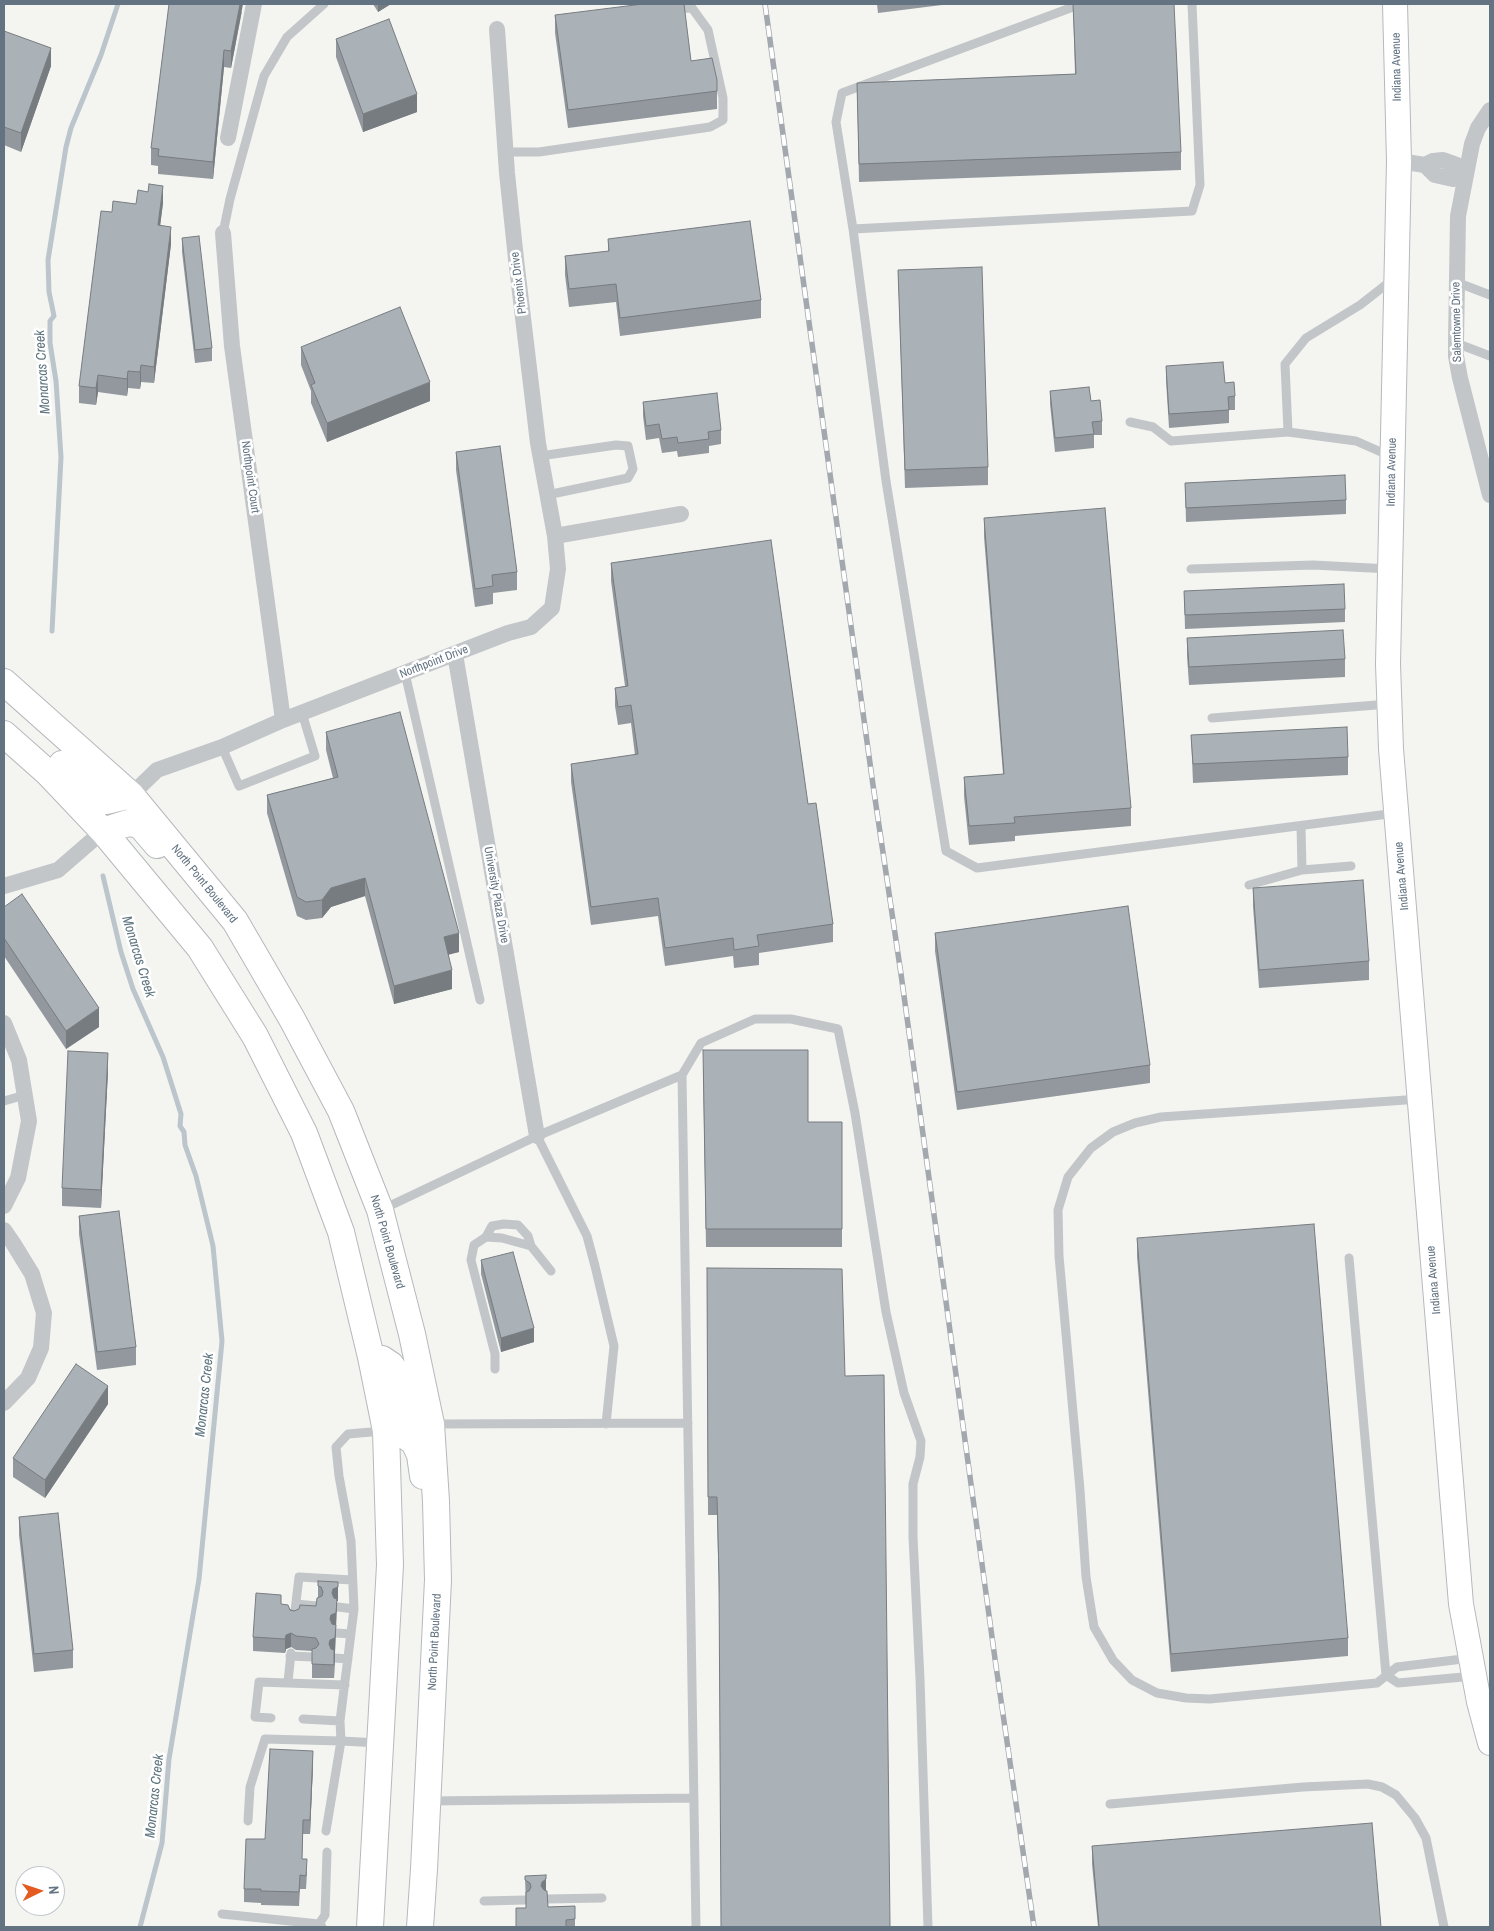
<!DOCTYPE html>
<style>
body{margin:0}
#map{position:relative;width:1494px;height:1931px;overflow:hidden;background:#f4f5f1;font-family:"Archivo Narrow",sans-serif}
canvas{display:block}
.frame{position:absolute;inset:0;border:5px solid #637382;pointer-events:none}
.north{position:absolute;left:15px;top:1866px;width:50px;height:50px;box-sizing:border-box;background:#fff;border:1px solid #c1c7cd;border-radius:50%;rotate:86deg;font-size:14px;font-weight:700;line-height:20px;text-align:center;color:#637382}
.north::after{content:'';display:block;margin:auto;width:18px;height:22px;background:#e45b22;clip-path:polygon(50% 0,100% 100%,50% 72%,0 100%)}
</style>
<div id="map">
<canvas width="1494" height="1931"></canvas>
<div class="frame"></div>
<div class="north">N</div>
</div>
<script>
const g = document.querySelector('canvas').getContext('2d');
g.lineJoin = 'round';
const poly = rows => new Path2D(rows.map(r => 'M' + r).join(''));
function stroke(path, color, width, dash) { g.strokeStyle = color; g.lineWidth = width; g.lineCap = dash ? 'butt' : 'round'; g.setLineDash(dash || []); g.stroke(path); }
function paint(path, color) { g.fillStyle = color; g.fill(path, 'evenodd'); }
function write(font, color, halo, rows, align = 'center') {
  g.font = font + ' "Archivo Narrow",sans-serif'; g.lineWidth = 5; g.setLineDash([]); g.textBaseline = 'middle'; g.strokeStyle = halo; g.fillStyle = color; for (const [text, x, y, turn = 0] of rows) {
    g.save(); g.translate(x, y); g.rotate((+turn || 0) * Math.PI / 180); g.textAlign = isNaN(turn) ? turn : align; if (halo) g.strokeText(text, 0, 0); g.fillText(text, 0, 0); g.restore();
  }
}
stroke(poly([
 [52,631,61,457,56,381,50,343,50,321,54,316,49,292,48,260,66,147,71,128,101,55,118,4],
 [103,876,121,952,133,989,163,1057,181,1114,180,1126,184,1132,185,1145,196,1176,213,1246,222,1341,199,1579,169,1759,162,1843,140,1927]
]), '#bbc5cb', 5);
const secondary = poly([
 [1395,4,1399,161,1388,664,1391,749,1461,1604,1479,1702,1490,1743]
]);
const primary = poly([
 [4,682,131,795,235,921,292,1019,341,1111,380,1210,412,1334,431,1424,436,1501,438,1580,424,1869,420,1927],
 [4,734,48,773,103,831,200,948,255,1036,304,1133,341,1232,371,1357,386,1431,390,1565,370,1927],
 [62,764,95,795,107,801,131,795],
 [103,831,128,823,140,825,157,845],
 [371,1357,382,1359,391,1365,395,1371,403,1410,407,1415,412,1419,431,1424],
 [386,1431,404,1435,414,1442,420,1455,423,1476]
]);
stroke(secondary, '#b4b9be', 26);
stroke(primary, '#b5b9bd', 28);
stroke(poly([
 [1081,4,842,93,836,122,853,229,886,481,946,851,977,868,1396,813],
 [506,152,539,152,710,127,723,120,723,98,708,30,692,8,674,9],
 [853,229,1192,211,1200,185,1192,4],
 [223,233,230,199,264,76,287,37,324,4],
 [1456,282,1490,295],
 [1456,343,1490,356],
 [1130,422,1153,427,1171,441,1288,432,1356,441,1390,456],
 [1288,432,1285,364,1306,338,1360,305,1392,280],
 [540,456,616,445,628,446,633,469,628,478,547,495],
 [1191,569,1313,565,1390,569],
 [405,673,480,1000],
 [1212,718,1389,704],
 [222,747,239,786,315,756,302,713],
 [1301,826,1302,870,1351,866],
 [1249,885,1302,870],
 [682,1075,701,1043,755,1019,791,1019,838,1029,855,1113,886,1312,904,1393,921,1441,920,1457,913,1484,913,1537,920,1679,928,1927],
 [1420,1099,1161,1117,1135,1123,1113,1132,1091,1148,1068,1177,1058,1210,1059,1256,1080,1490,1086,1577,1094,1627,1113,1660,1132,1680,1157,1693,1186,1698,1210,1699,1377,1683,1397,1667,1471,1658],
 [4,1101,25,1095],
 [537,1136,587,1236,595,1266,614,1346,606,1424],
 [383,1209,537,1136,682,1075,696,1927],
 [486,1237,492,1226,504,1224,518,1225,528,1236,531,1246],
 [1349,1258,1386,1675],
 [495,1369,495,1354,471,1260,474,1245,486,1237,502,1238,531,1246,551,1271],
 [433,1424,688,1423],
 [296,1604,317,1606],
 [338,1607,354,1609],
 [294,1619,299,1577,352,1580],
 [336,1633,351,1634],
 [290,1656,313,1657],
 [335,1658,348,1659],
 [1386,1675,1398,1683,1474,1676],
 [288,1682,291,1653],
 [271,1718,255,1717,259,1682,345,1685],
 [303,1719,340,1721],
 [379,1743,341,1741,340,1721,354,1609,351,1541,339,1476,336,1447,348,1434,383,1431],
 [430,1801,694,1798],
 [1110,1804,1303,1787,1368,1784,1382,1787,1396,1795,1415,1818,1426,1838,1444,1927],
 [248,1821,250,1787,265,1739,341,1741,326,1831],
 [547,1899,602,1898],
 [484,1901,525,1900],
 [222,1914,319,1924,322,1927],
 [319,1924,325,1915,327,1852]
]), '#c2c6c9', 9);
stroke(poly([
 [497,29,507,173,516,259,538,443,555,536],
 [1490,110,1478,128,1472,144,1458,216,1456,343,1456,356,1460,378,1490,495],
 [228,138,254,4],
 [1399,161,1425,165,1433,161,1443,160,1457,165,1460,174],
 [1425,165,1435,175,1453,179,1460,174,1466,175],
 [223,233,232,346,283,720],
 [455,654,537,1136],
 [131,795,157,770,222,747,283,720,508,633,531,627,552,608,558,569,555,536,681,514],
 [4,886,58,870,103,831],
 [4,1023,19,1060,29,1121,18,1178,4,1206],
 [4,1230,13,1243,32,1274,44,1313,41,1348,28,1378,4,1403]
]), '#c2c6c9', 16);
stroke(secondary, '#fff', 24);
stroke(primary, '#fff', 26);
const rail = poly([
 [765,4,873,785,901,974,996,1666,1034,1927]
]);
stroke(rail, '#a2a8ae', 5.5);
stroke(rail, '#fff', 4, [11]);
paint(poly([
 [373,4,391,4,378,12],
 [877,4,950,4,878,13],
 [1073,4,1181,152,1181,170,859,182,857,83,1075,74],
 [242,11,231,68,224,67,213,179,158,174,158,166,151,165,151,148],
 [555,15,691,61,717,80,717,109,568,128,555,33],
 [4,31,51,66,21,152,4,145],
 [336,39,417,112,363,132,336,57],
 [163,203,160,226,171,244,154,383,141,382,140,389,128,388,127,396,98,392,96,405,79,403,79,386,112,212,136,204],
 [182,238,212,348,212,361,195,363,182,252],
 [608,239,761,300,761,318,620,336,616,302,569,307,565,275,565,256,608,251],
 [898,270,988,467,988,485,905,488],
 [301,347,430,401,327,442,311,403,311,391,301,365],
 [1166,366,1225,383,1235,396,1235,410,1229,410,1229,423,1169,428,1166,380],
 [1050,391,1091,401,1102,421,1102,435,1094,435,1094,448,1055,452,1050,404],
 [643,402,721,430,721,444,709,446,709,453,678,457,677,451,662,453,659,438,646,440,643,416],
 [456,452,517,572,517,590,493,593,493,604,475,607,456,470],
 [1185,483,1346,500,1346,514,1186,522],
 [984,518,1131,808,1131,826,1015,836,1015,841,969,845,964,796,964,777,1003,774,984,537],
 [611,563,808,804,833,924,833,942,759,953,759,965,734,968,733,956,665,966,658,916,591,925,571,782,571,764,635,755,631,723,618,725,615,706,615,688,625,686,611,581],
 [1184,591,1345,609,1345,622,1185,629],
 [1187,638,1345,659,1345,677,1189,685,1187,656],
 [326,732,459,952,448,954,452,989,394,1004,365,896,331,907,322,918,306,920,297,916,267,813,267,795,333,778,326,750],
 [1191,735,1348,757,1348,775,1193,783],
 [1253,888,1369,961,1369,980,1259,988,1253,906],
 [4,907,99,1027,66,1049,4,956],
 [935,933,1150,1065,1150,1083,957,1110,935,951],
 [703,1068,808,1122,842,1122,842,1247,706,1247],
 [108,1071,101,1208,62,1206,62,1188],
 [79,1216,136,1347,136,1365,97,1370,79,1234],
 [1137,1238,1348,1638,1348,1656,1171,1672,1137,1257],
 [481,1260,534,1342,501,1352,481,1274],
 [707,1268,845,1376,719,1594,717,1515,708,1515],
 [108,1404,45,1498,13,1477,13,1458],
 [19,1517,73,1650,73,1668,34,1672,19,1535],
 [318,1581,338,1596,338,1601,337,1601,336,1627,334,1678,312,1678,312,1651,296,1650,291,1647,286,1649,285,1653,253,1651,253,1637,281,1604,294,1611,316,1606,318,1598],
 [313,1765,310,1834,303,1834,302,1859,307,1873,306,1889,300,1889,299,1906,261,1905,261,1903,244,1902,244,1889,265,1839],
 [1092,1846,1381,1927,1098,1927,1092,1864],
 [525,1876,546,1891,548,1907,575,1906,575,1927,516,1927,516,1908,526,1908]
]), '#92989d');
paint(poly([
 [240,4,243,4,231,68,231,51],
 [378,4,391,4,378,12],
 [51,48,51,66,21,152,21,133],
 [224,50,224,67,213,179,213,162],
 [417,94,417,112,363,132,363,114],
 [163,186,163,203,158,242,158,225],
 [171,227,171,244,154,383,154,367],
 [141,365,141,382,140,389,140,372],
 [128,371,128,388,127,396,127,379],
 [98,375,98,392,96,405,96,388],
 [430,382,430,401,327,442,327,423],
 [365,878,365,896,331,907,322,918,322,900,331,888],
 [459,933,459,952,444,956,444,937],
 [452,970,452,989,394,1004,394,986],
 [99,1008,99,1027,66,1049,66,1031],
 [108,1053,108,1071,101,1208,101,1190],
 [534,1328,534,1342,501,1352,501,1338],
 [108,1386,108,1404,45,1498,45,1480],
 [338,1582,338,1601,337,1601,336,1627,334,1678,334,1665,330,1654,329,1644,331,1629,330,1619,333,1603,332,1593,333,1589],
 [291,1633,291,1647,286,1649,285,1653,285,1639,286,1635],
 [313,1751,313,1765,310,1834,310,1820],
 [546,1879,546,1893,542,1896,541,1886,542,1882]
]), '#777c80');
const building = poly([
 [169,4,240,4,231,51,224,50,213,162,158,156,159,149,151,148,169,4],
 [643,4,684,4,691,61,712,58,717,80,717,91,568,110,555,15,643,4],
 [1073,4,1174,4,1181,152,859,164,857,83,1076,74,1073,4],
 [389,19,417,94,363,114,336,39,389,19],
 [4,31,51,48,21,133,4,127,4,31],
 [149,184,163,186,158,225,171,227,154,367,141,365,140,372,128,371,127,379,98,375,96,388,79,386,101,211,112,212,113,201,136,204,138,190,148,192,149,184],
 [750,221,761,300,620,318,616,284,569,289,565,256,609,251,608,239,750,221],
 [199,236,212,348,195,350,182,238,199,236],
 [982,267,988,467,905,470,898,270,982,267],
 [400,307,430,382,327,423,311,385,315,383,301,347,400,307],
 [1223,362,1225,383,1234,382,1235,396,1228,397,1229,410,1169,414,1166,366,1223,362],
 [1089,387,1091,401,1100,400,1102,421,1092,422,1094,434,1055,438,1050,391,1089,387],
 [717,393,721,430,708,432,709,439,678,443,677,437,662,439,659,424,646,426,643,402,717,393],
 [500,446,517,572,492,575,493,586,475,589,456,452,500,446],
 [1345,475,1346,500,1186,508,1185,483,1345,475],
 [1105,508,1131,808,1014,817,1015,823,969,826,964,777,1004,774,984,518,1105,508],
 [771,540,808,804,816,803,833,924,757,935,759,946,734,950,733,938,665,948,658,898,591,907,571,764,638,754,631,705,618,707,615,688,628,686,611,563,771,540],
 [1344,584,1345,609,1185,615,1184,591,1344,584],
 [1343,630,1345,659,1189,667,1187,638,1343,630],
 [400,712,459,933,444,937,452,970,394,986,365,878,331,888,322,900,306,902,297,897,267,795,338,777,326,732,400,712],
 [1347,727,1348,757,1193,764,1191,735,1347,727],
 [1363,880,1369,961,1259,970,1253,888,1363,880],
 [22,894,99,1008,66,1031,4,938,4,907,22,894],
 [1128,906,1150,1065,957,1092,935,933,1128,906],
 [703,1050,808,1050,808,1122,842,1122,842,1229,706,1229,703,1050],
 [68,1051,108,1053,101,1190,62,1188,68,1051],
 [119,1211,136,1347,97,1352,79,1216,119,1211],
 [1314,1224,1348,1638,1171,1654,1137,1238,1314,1224],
 [513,1252,534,1328,501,1338,481,1260,513,1252],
 [707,1268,842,1269,845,1376,884,1375,890,1927,721,1927,719,1576,717,1497,708,1497,707,1268],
 [76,1364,108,1386,45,1480,13,1458,76,1364],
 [58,1513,73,1650,34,1654,19,1517,58,1513],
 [318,1581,338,1582,338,1587,333,1589,332,1593,334,1598,337,1599,336,1613,331,1615,330,1619,332,1624,336,1625,335,1638,330,1640,329,1644,331,1649,334,1650,334,1665,312,1664,312,1649,316,1648,319,1644,316,1638,296,1636,291,1633,286,1635,285,1639,253,1637,256,1593,281,1595,281,1604,288,1605,290,1610,294,1611,299,1609,300,1605,316,1606,317,1598,322,1596,323,1592,321,1587,318,1586,318,1581],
 [270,1749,313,1751,310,1820,303,1820,302,1859,307,1859,306,1876,300,1875,299,1892,261,1891,261,1889,244,1889,246,1839,265,1839,270,1749],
 [1372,1823,1381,1927,1099,1927,1092,1846,1372,1823],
 [546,1875,546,1879,542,1882,541,1886,544,1890,547,1891,548,1907,575,1906,575,1919,566,1920,566,1927,516,1927,516,1908,526,1908,526,1892,529,1891,531,1887,530,1883,525,1880,525,1876,546,1875]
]);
paint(building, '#aab1b7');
stroke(building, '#777c80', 1);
write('12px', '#637382', '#fff', [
 ["Indiana Avenue",1397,67,-91],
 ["Phoenix Drive",519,283,-97],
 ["Salemtowne Drive",1457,322,-91],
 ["Indiana Avenue",1392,472,-89],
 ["Northpoint Court",250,477,82],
 ["Northpoint Drive",434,662,-21],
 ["Indiana Avenue",1402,876,-95],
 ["North Point Boulevard",204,884,51],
 ["University Plaza Drive",496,895,80],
 ["North Point Boulevard",387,1242,74],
 ["Indiana Avenue",1434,1280,-95],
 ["North Point Boulevard",435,1642,-87]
]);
write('italic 14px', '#5f757f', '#fff', [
 ["Monarcas Creek",43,372,-94],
 ["Monarcas Creek",138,957,73],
 ["Monarcas Creek",205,1395,-84],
 ["Monarcas Creek",155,1796,-84]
]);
</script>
